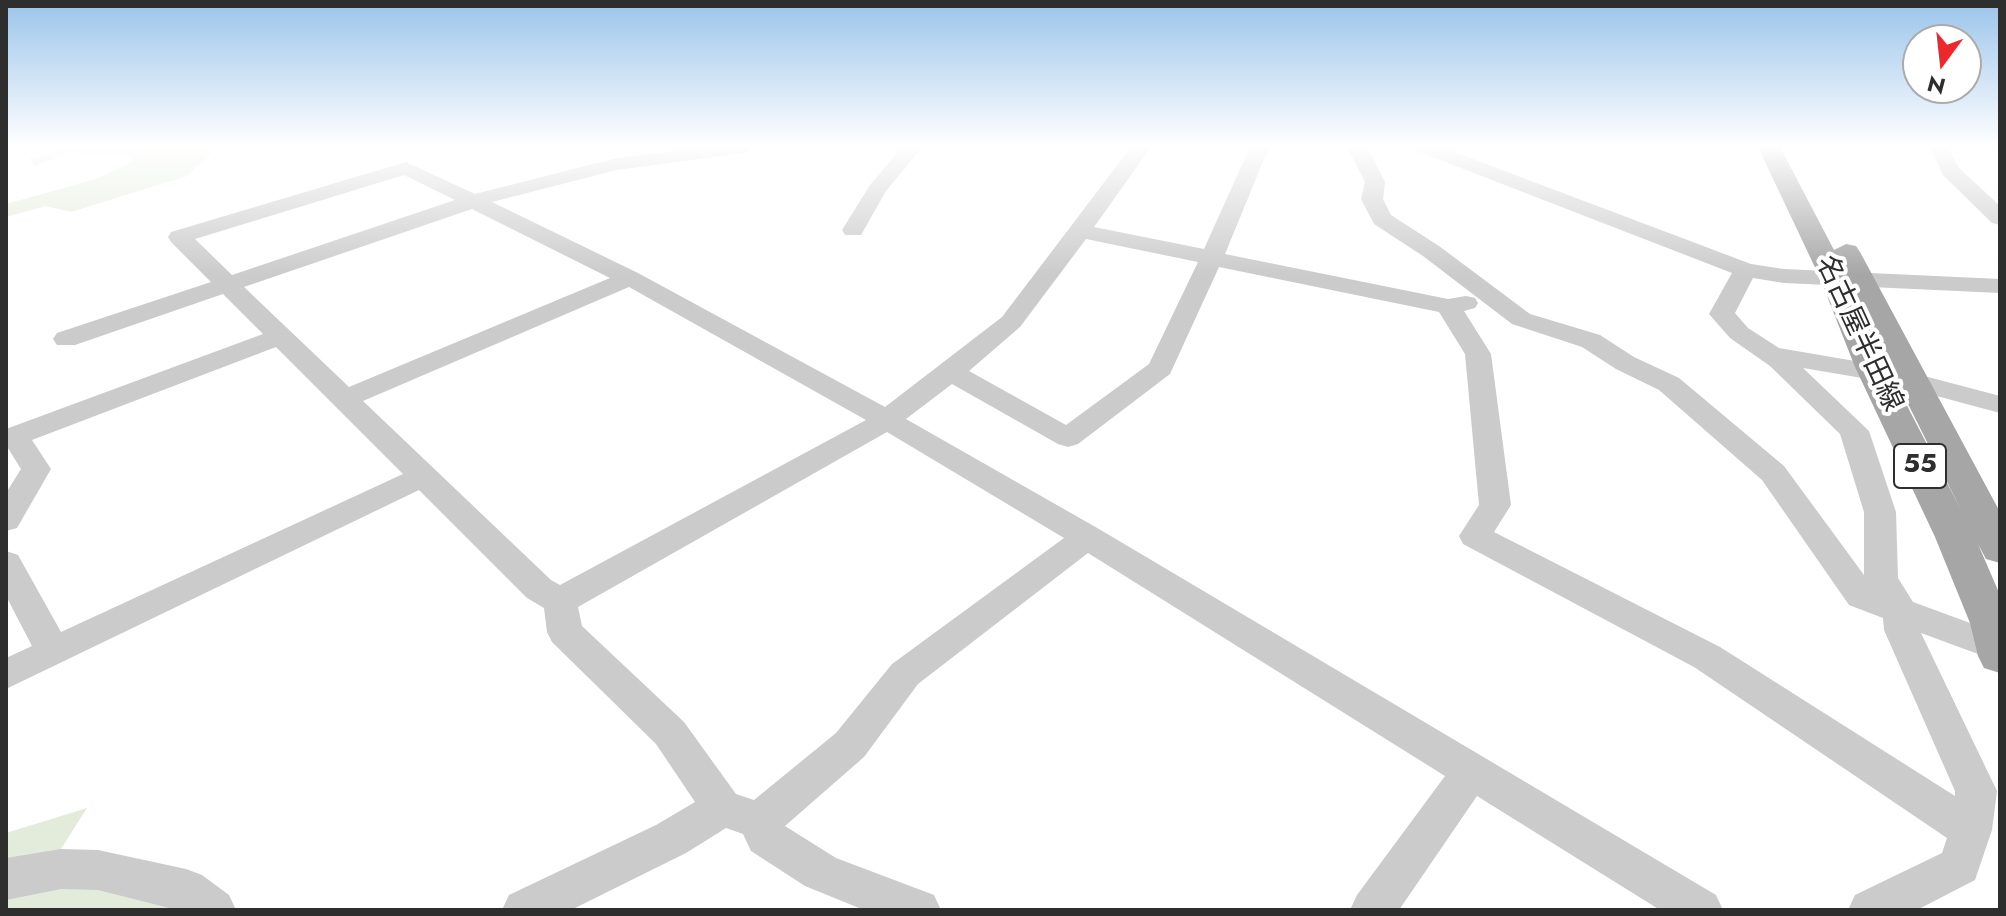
<!DOCTYPE html>
<meta charset="utf-8">
<style>
body{margin:0}
#map{position:relative;width:2006px;height:916px;overflow:hidden;background:#fff;font-family:Jost,sans-serif}
canvas{display:block}
.frame{position:absolute;inset:0;border:8px solid #2e2e2e;pointer-events:none}
.north{position:absolute;left:1902px;top:24px;width:80px;height:80px;box-sizing:border-box;background:#fff;border:2px solid #ababab;border-radius:50%;rotate:195deg;font-size:22px;font-weight:700;line-height:32px;text-align:center;color:#2e2e2e}
.north::after{content:'';display:block;margin:auto;width:28px;height:36px;background:#ed282d;clip-path:polygon(50% 0,100% 100%,50% 72%,0 100%)}
</style>
<div id="map">
<canvas width="2006" height="916"></canvas>
<div class="frame"></div>
<div class="north">N</div>
</div>
<script>
const g = document.querySelector('canvas').getContext('2d');
g.lineJoin = 'round';
function paint(path, color) { g.fillStyle = color; g.fill(path, 'evenodd'); }
const poly = rows => new Path2D(rows.map(r => 'M' + r).join(''));
function write(font, color, halo, rows, align = 'center') {
  g.font = font + ' Jost,"Noto Sans JP",sans-serif'; g.lineWidth = 8; g.setLineDash([]); g.textBaseline = 'middle'; g.strokeStyle = halo; g.fillStyle = color; for (const [text, x, y, turn = 0] of rows) {
    g.save(); g.translate(x, y); g.rotate((+turn || 0) * Math.PI / 180); g.textAlign = isNaN(turn) ? turn : align; if (halo) g.strokeText(text, 0, 0); g.fillText(text, 0, 0); g.restore();
  }
}
function stroke(path, color, width, dash) { g.strokeStyle = color; g.lineWidth = width; g.lineCap = dash ? 'butt' : 'round'; g.setLineDash(dash || []); g.stroke(path); }
paint(poly([
 [58,147,218,147,187,176,71,212,45,206,6,217,6,204,96,179,134,161,127,154,94,155,70,152,35,166,29,159],
 [87,808,59,852,200,910,6,910,6,833]
]), '#e3ecdb');
paint(poly([
 [703,147,753,147,743,153,617,170,492,202,638,273,885,407,1002,317,1131,147,1151,147,1094,227,1204,249,1250,147,1269,147,1225,254,1448,299,1466,296,1475,298,1478,303,1475,308,1464,311,1491,354,1511,505,1494,532,1720,647,1955,796,1955,791,1884,630,1883,618,1849,605,1762,480,1659,390,1616,369,1582,347,1512,324,1423,256,1374,224,1361,199,1365,182,1347,147,1367,147,1385,182,1383,199,1391,215,1439,246,1530,314,1600,335,1634,357,1679,378,1784,466,1864,575,1864,512,1840,434,1770,366,1730,338,1709,314,1732,273,1417,151,1414,147,1441,147,1751,264,1784,269,2000,279,2000,293,1784,283,1753,278,1735,313,1748,328,1779,348,1884,366,1888,372,1884,378,1874,380,1803,368,1869,431,1896,512,1898,578,1913,602,2000,634,2000,660,1997,661,1921,633,1997,791,1992,830,1975,880,1917,910,1848,910,1855,895,1942,853,1947,838,1694,667,1463,544,1459,536,1479,505,1465,354,1439,312,1219,267,1170,374,1078,444,1068,447,1058,444,952,384,906,419,1099,529,1716,895,1723,910,1660,910,1477,796,1399,910,1350,910,1357,895,1445,776,1088,553,918,684,864,757,785,826,836,858,934,895,941,910,864,910,805,886,751,851,743,834,726,828,686,853,571,910,502,910,509,895,656,825,695,802,656,744,552,642,547,632,544,608,527,598,419,490,6,689,6,658,32,646,6,596,6,551,18,555,61,632,403,474,276,347,32,440,51,469,17,528,6,531,6,493,21,469,6,445,6,429,263,334,223,294,75,345,57,345,53,339,57,333,211,282,171,242,168,237,171,232,406,162,475,194,617,158,703,147],
 [404,175,455,200,232,275,195,239,404,175],
 [472,209,610,278,349,387,244,287,472,209],
 [1086,239,1198,262,1149,364,1066,425,969,371,1020,327,1086,239],
 [629,287,866,420,560,585,551,580,363,401,629,287],
 [887,432,1064,538,892,664,836,733,754,800,736,794,684,722,582,626,578,607,887,432],
 [897,147,917,147,920,150,886,191,861,235,845,235,842,230,870,185,899,151,897,147],
 [1930,147,1948,147,1959,168,2000,206,2000,225,1992,223,1943,175,1930,147],
 [1913,373,2000,396,2000,413,1903,387,1899,381,1903,375,1913,373],
 [61,849,98,850,186,869,202,875,229,895,236,910,177,910,98,890,61,889,6,900,6,858,61,849]
]), '#cbcbcb');
paint(poly([
 [1758,147,1780,147,1834,250,1846,244,1856,246,1860,252,2000,512,2000,563,1986,559,1978,544,2000,595,2000,673,1984,668,1978,656,1970,623,1935,537,1855,367,1820,278,1758,147],
 [1871,330,1961,510,1887,367,1871,330]
]), '#a6a6a6');
const sky = g.createLinearGradient(0, 0, 0, 275);
sky.addColorStop(0, '#9ac4ea');
sky.addColorStop(0.53, '#fff');
sky.addColorStop(1, '#ffffff00');
g.fillStyle = sky;
g.fillRect(0, 0, 2006, 275);
for (const [x, y, w] of [
 [1920,466,52]
]) { const box = new Path2D(); box.roundRect(x - w / 2, y - 22, w, 44, 6); g.fillStyle = '#fff'; g.fill(box); stroke(box, '#2e2e2e', 2); }
write('bold 26px', '#2e2e2e', null, [
 ["55",1920,466]
]);
write('28px', '#2e2e2e', '#fff', [
 ["名古屋半田線",1858,334,65]
]);
</script>
